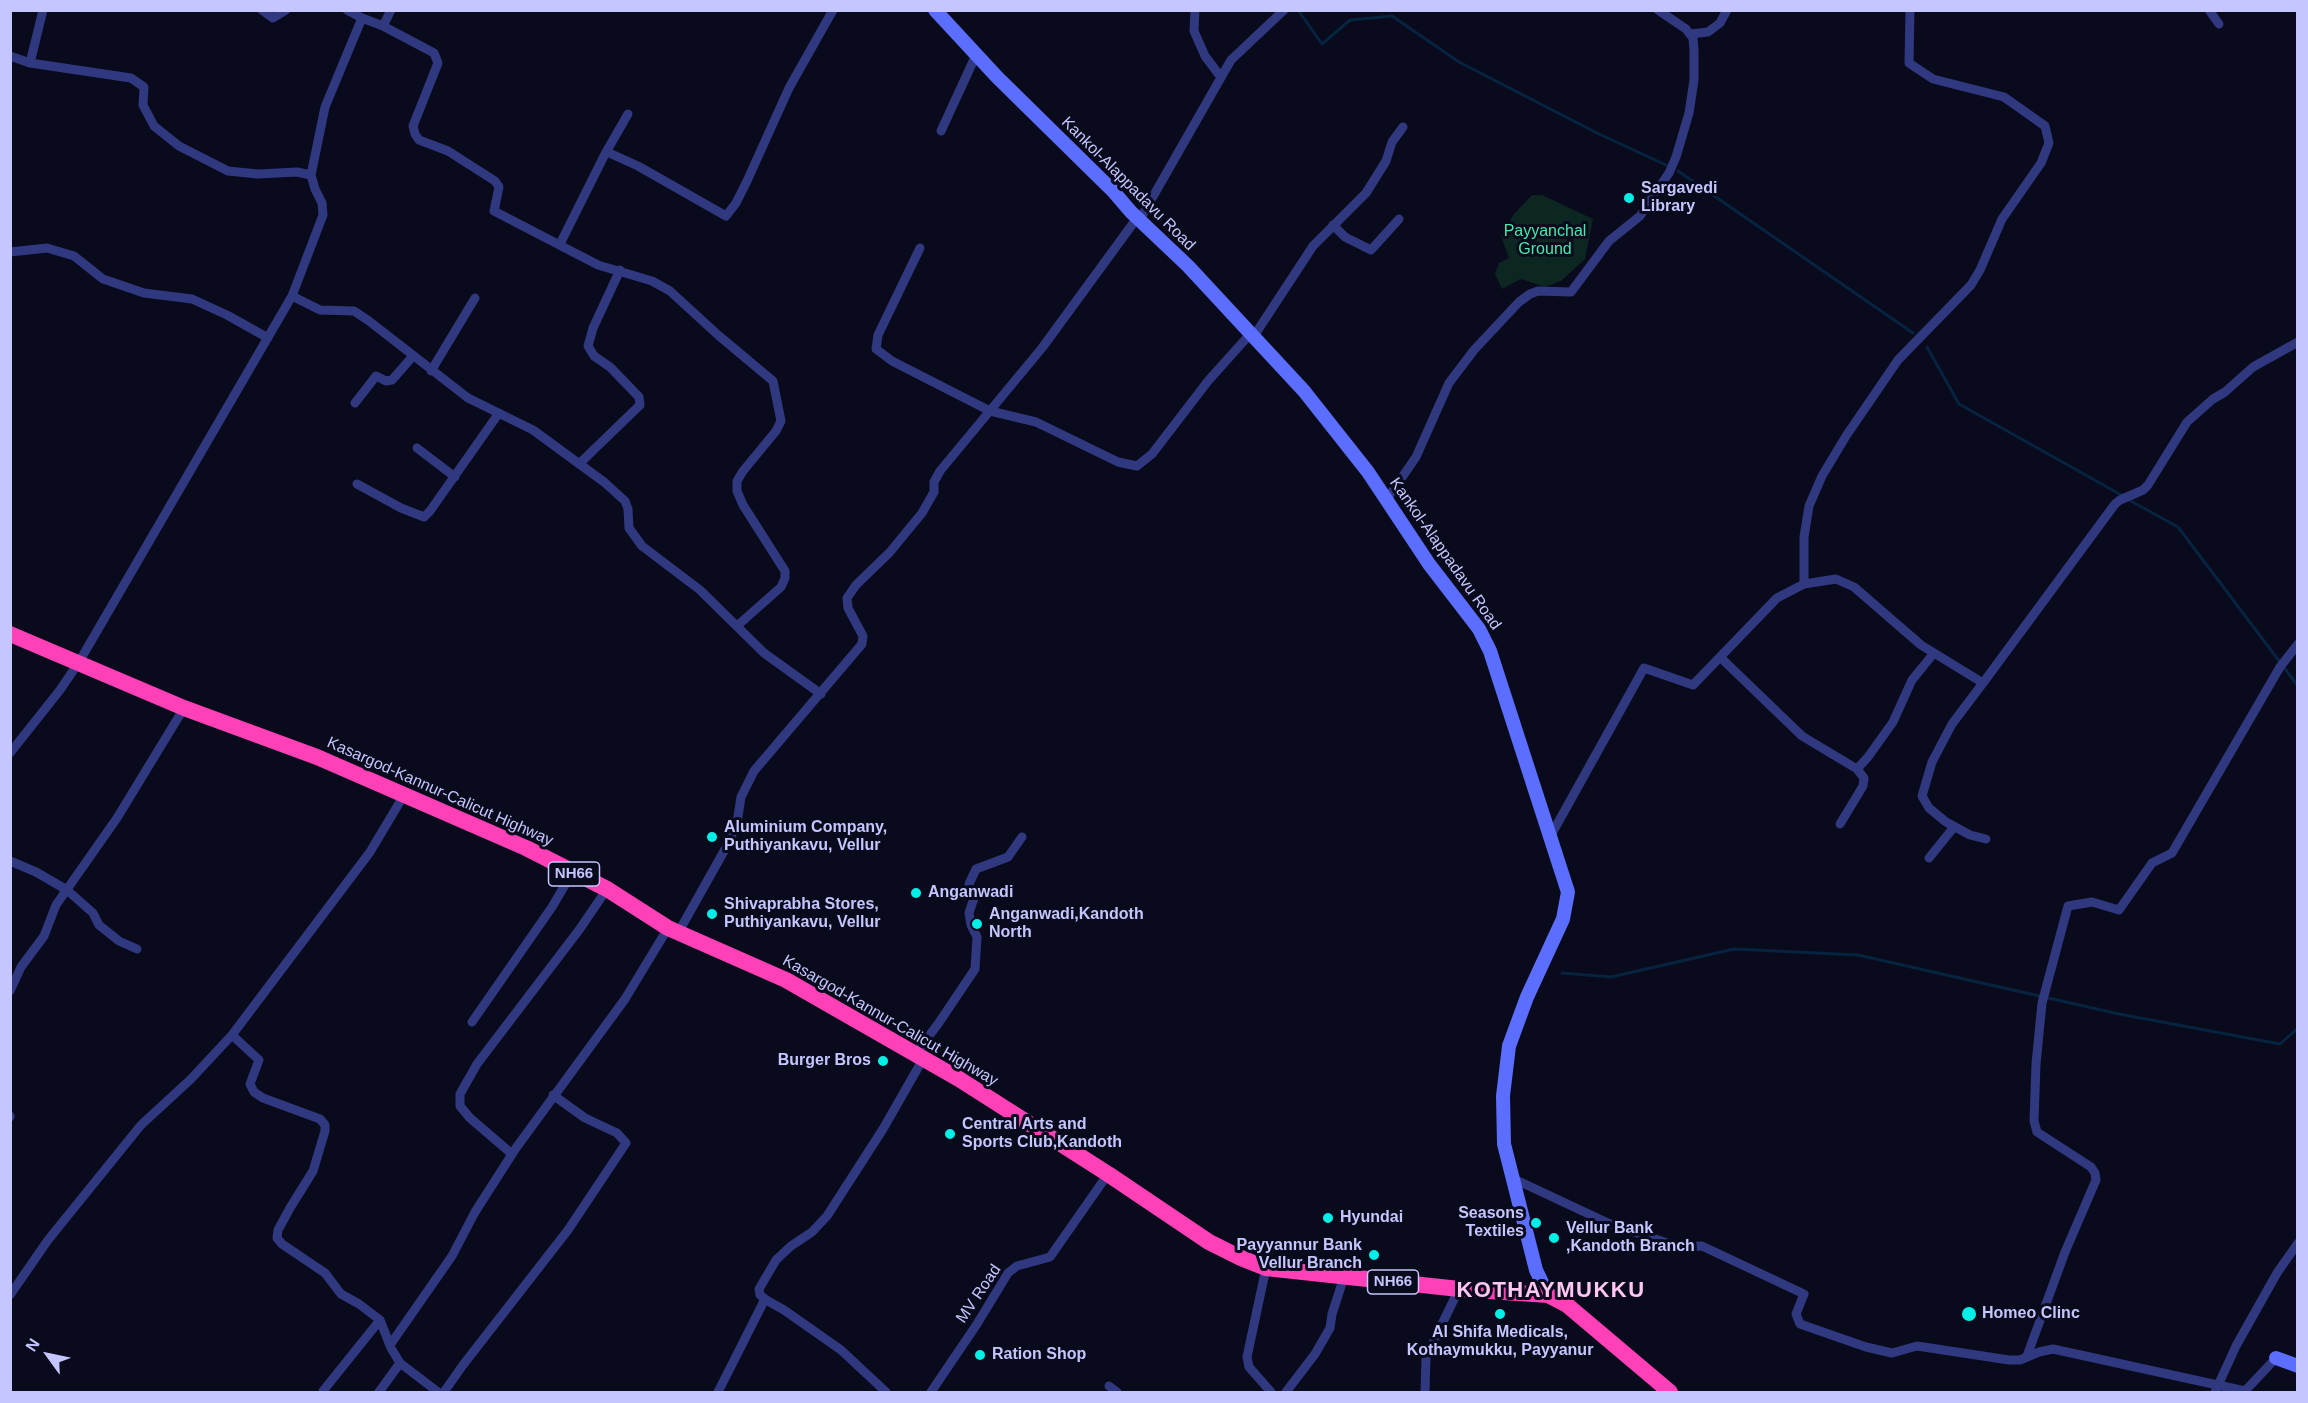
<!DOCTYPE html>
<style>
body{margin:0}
#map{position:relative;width:2308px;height:1403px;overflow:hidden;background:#0a0a1d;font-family:Helvetica,sans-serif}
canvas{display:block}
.frame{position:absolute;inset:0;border:12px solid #c5c6ff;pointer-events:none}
.north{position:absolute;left:18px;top:1325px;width:60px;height:60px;-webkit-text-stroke:4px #0a0a1d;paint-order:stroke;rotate:303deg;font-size:16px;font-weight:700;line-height:24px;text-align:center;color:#c5c6ff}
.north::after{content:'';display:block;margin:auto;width:21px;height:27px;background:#c5c6ff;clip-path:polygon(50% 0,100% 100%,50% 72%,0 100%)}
</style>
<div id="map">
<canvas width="2308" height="1403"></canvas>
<div class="frame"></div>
<div class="north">N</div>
</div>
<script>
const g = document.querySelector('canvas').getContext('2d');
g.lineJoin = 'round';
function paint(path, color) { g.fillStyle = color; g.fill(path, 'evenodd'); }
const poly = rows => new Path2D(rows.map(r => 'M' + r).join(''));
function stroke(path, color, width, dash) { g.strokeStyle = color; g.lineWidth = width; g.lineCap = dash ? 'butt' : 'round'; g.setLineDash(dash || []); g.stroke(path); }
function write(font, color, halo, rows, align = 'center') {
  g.font = font + ' Helvetica,sans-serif'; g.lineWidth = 6; g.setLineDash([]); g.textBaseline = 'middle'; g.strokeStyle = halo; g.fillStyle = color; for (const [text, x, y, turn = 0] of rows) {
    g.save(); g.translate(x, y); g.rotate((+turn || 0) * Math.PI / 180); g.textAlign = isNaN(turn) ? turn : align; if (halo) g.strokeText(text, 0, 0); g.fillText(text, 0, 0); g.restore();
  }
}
paint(poly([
 [1532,195,1542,195,1593,219,1585,259,1561,281,1545,287,1521,279,1502,289,1495,274,1499,263,1509,258,1501,236,1514,214]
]), '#0c2722');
stroke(poly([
 [1298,10,1322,44,1350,20,1392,16,1459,62,1597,133,1666,165],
 [1678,171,1913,333],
 [1927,347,1959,404,2123,496],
 [2129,500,2178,527,2298,686],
 [1562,973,1611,977,1734,949,1858,955,2119,1014,2280,1044,2298,1028]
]), '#06233f', 3);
stroke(poly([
 [262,10,273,18,286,10],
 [1195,10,1194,31,1205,56,1220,76],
 [2209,10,2219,24],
 [362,18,383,26,434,53,438,63,413,126,415,134,419,140,448,151,495,181,499,187,494,211,598,265,652,281,670,291,718,335,773,381,781,421,776,431,743,471,737,481,737,491,743,505,785,571,785,578,781,587,737,626],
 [383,26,391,10],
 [1690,34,1708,32,1720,23,1727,10],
 [10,56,30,63,43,10],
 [30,63,131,78,144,87,143,105,154,126,179,146,228,171,258,174,297,172,311,175],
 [941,131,976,55],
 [607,152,638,166,726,216,736,203,747,181,789,88,833,10],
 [1139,221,1231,60,1284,10],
 [1333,225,1345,237,1371,250,1399,219],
 [560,244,605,154,628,114],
 [920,248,878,335,876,349,892,361,990,411,1036,422,1118,462,1137,466,1152,454,1208,381,1251,333],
 [10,252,47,248,74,256,103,279,144,293,192,299,227,315,268,338],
 [292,296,320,310,354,311,369,321,468,398,533,430,604,482,625,501,628,509,629,528,642,546,700,590,764,653,821,694],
 [1254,336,1313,246,1366,193,1386,161,1392,142,1403,127],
 [431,371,475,298],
 [355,403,376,376,386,381,392,380,413,356],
 [417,448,455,477],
 [579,464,640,405,639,397,610,367,594,356,588,346,593,328,620,270],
 [357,484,401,508,424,517,430,511,499,413],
 [1387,499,1416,457,1449,383,1474,350,1519,302,1530,294,1538,291,1571,292,1609,241,1640,216,1669,173,1676,157,1689,113,1694,80,1694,51,1693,38,1686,29,1658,10],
 [1804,584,1804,537,1809,506,1822,476,1846,436,1898,360,1971,285,1980,270,2002,219,2041,163,2049,143,2045,126,2004,97,1933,79,1909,63,1910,10],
 [1720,657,1802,736,1857,769,1864,778,1863,786,1840,824],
 [1983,683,1952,724,1932,762,1922,796,1929,808,1946,822,1970,835,1986,839],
 [10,753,60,690,79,662,292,296,323,215,322,203,315,189,311,175,325,107,362,18,347,10],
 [1857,769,1868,757,1893,722,1912,680,1934,653],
 [1550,837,1644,668,1693,685,1777,598,1804,584,1836,579,1854,587,1921,645,1983,683,2115,504,2120,500,2143,490,2148,485,2187,422,2213,399,2225,392,2253,367,2298,342],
 [1929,858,1954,827],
 [10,861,36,872,67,890,93,913,99,925,119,941,137,949],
 [678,933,728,844,737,823,741,797,754,771,862,644,863,636,848,608,847,598,856,585,890,552,922,513,934,492,934,482,940,471,1042,348,1137,218],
 [10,991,21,967,44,936,56,905,117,818,184,708],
 [472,1022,552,907,572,873],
 [232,1035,259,1060,250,1084,254,1092,263,1098,320,1119,325,1125,325,1131,313,1171,290,1208,278,1230,277,1238,282,1244,325,1273,341,1294,359,1304,380,1320,391,1348,400,1363],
 [915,1054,938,1024,975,969,977,937,971,925,969,913,974,898,969,884,976,869,1008,857,1022,837],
 [10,1116,10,1117],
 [512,1154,470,1118,460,1106,460,1094,477,1064,579,930,607,889],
 [1514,1179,1608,1223,1679,1247,1702,1246,1804,1294,1796,1314,1800,1324,1866,1347,1892,1353,1917,1346,2009,1360,2020,1360,2039,1352,2053,1349,2245,1391,2276,1358],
 [1266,1268,1247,1357,1249,1367,1271,1392],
 [10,1295,48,1240,141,1125,191,1079,232,1035,370,852,404,795],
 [390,1345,452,1256,475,1212,516,1148,625,999,668,928],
 [2027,1356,2065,1252,2096,1180,2095,1173,2091,1167,2037,1132,2034,1121,2036,1064,2042,1003,2068,906,2092,902,2119,910,2152,863,2172,853,2280,667,2298,644],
 [1109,1386,1117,1392],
 [323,1391,380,1320],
 [379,1392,400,1363,438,1392],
 [444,1392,463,1365,568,1230,626,1143,617,1133,585,1118,553,1095],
 [718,1392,765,1299],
 [886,1392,841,1350,784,1310,768,1301,760,1295,759,1289,776,1260,791,1246,812,1232,827,1216,883,1129,923,1059],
 [931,1392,977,1324,1008,1273,1017,1266,1050,1257,1108,1174],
 [1286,1392,1315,1354,1330,1328,1332,1314,1344,1277],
 [1425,1392,1426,1357,1459,1289],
 [2215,1392,2236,1346,2277,1273,2298,1243]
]), '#303880', 9);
stroke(poly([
 [935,10,997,77,1113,191,1131,212,1188,266,1304,391,1368,472,1429,564,1479,629,1490,651,1568,892,1563,919,1527,997,1509,1046,1503,1096,1504,1144,1536,1270,1548,1295],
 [2276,1358,2298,1366]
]), '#5c6eff', 14);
stroke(poly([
 [10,634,184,708,317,757,526,848,607,889,668,928,786,980,959,1079,1108,1174,1209,1242,1241,1258,1266,1268,1459,1289,1548,1295,1567,1305,1670,1392]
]), '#ff40b6', 16);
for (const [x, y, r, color] of [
 [1629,198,6,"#00f0e8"],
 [712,837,6,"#00f0e8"],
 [916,893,6,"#00f0e8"],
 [712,914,6,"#00f0e8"],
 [977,924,6,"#00f0e8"],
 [883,1061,6,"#00f0e8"],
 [950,1134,6,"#00f0e8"],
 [1328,1218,6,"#00f0e8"],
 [1536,1223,6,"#00f0e8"],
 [1554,1238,6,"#00f0e8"],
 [1374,1255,6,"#00f0e8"],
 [1500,1314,6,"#00f0e8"],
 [1969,1314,8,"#00f0e8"],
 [980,1355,6,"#00f0e8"]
]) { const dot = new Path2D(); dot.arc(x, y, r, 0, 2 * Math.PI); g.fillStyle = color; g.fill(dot); stroke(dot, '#0a0a1d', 2); }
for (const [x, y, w] of [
 [574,874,51],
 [1393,1282,51]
]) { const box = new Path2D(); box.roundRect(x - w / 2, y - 12, w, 24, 4.5); g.fillStyle = '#0a0a1d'; g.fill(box); stroke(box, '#c5c6ff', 1.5); }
write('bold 15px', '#c5c6ff', null, [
 ["NH66",574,874],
 ["NH66",1393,1282]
]);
write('16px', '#c5c6ff', '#0a0a1d', [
 ["Kankol-Alappadavu Road",1128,184,45],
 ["Kankol-Alappadavu Road",1445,554,55],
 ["Kasargod-Kannur-Calicut Highway",440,792,24],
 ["Kasargod-Kannur-Calicut Highway",890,1021,30],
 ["MV Road",979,1294,-56]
]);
write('bold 16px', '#c5c6ff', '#0a0a1d', [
 ["Sargavedi",1641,189],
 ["Library",1641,207],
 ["Aluminium Company,",724,828],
 ["Puthiyankavu, Vellur",724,846],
 ["Anganwadi",928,893],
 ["Shivaprabha Stores,",724,905],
 ["Puthiyankavu, Vellur",724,923],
 ["Anganwadi,Kandoth",989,915],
 ["North",989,933],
 ["Burger Bros",871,1061,"right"],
 ["Central Arts and",962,1125],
 ["Sports Club,Kandoth",962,1143],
 ["Seasons",1524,1214,"right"],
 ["Textiles",1524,1232,"right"],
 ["Hyundai",1340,1218],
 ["Vellur Bank",1566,1229],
 [",Kandoth Branch",1566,1247],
 ["Payyannur Bank",1362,1246,"right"],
 ["Vellur Branch",1362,1264,"right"],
 ["Homeo Clinc",1982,1314],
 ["Al Shifa Medicals,",1500,1333,"center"],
 ["Kothaymukku, Payyanur",1500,1351,"center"],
 ["Ration Shop",992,1355]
], 'left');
write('16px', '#48e9ab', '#0a0a1d', [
 ["Payyanchal",1545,232],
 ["Ground",1545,250]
]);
g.letterSpacing = '1.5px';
write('bold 22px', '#ffc7f2', '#0a0a1d', [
 ["KOTHAYMUKKU",1551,1291]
]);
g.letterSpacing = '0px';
</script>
